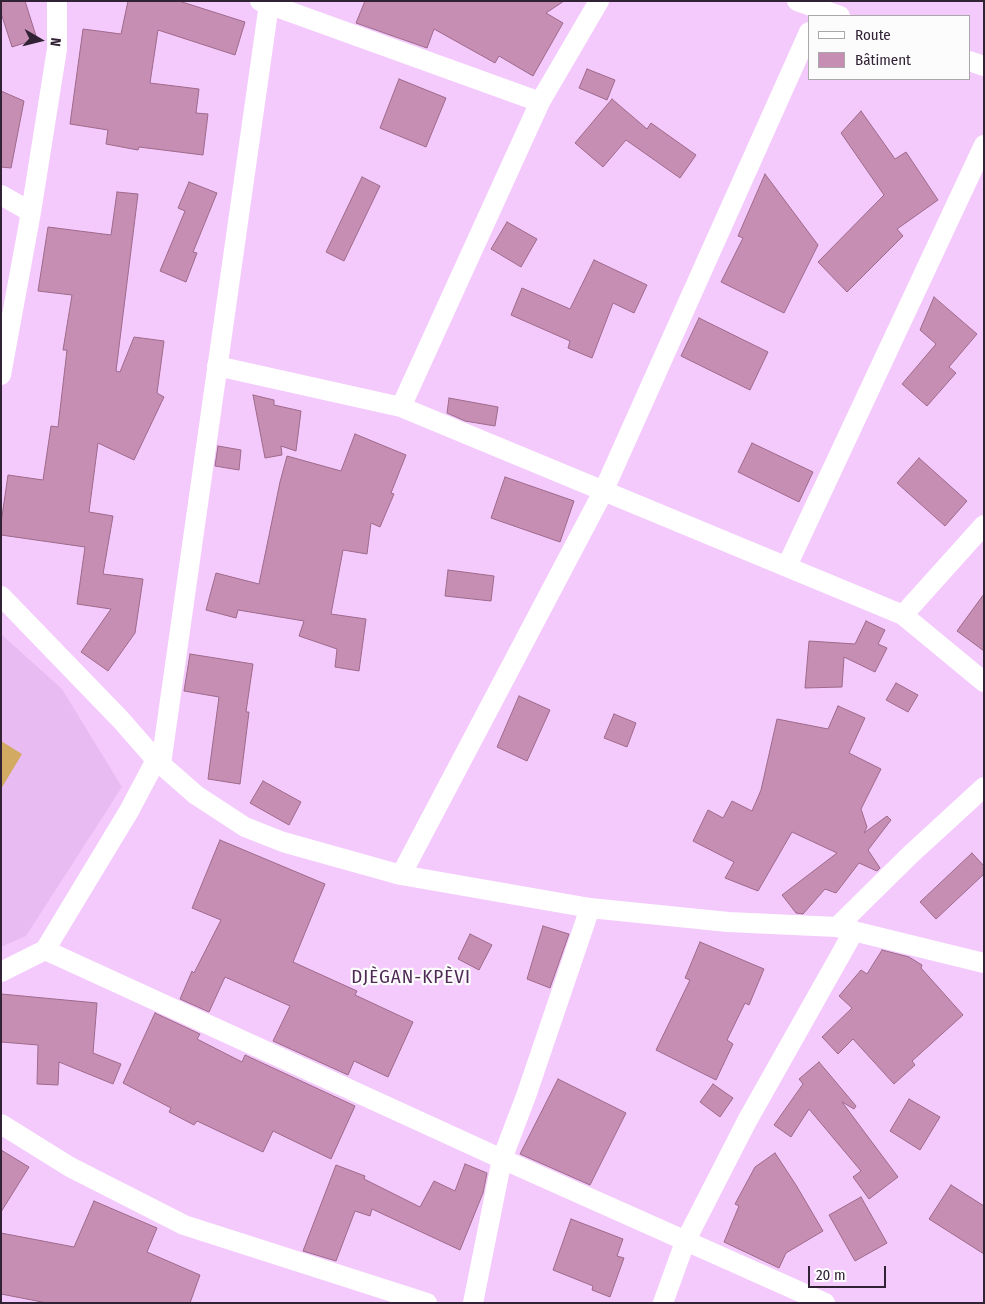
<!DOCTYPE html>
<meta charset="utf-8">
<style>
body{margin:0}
#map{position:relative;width:985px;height:1304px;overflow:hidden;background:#f4cafd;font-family:"Fira Sans Condensed",sans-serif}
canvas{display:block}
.frame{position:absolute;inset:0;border:2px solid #322235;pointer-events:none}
.legend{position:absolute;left:808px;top:15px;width:162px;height:65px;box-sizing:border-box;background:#fcfcfc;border:1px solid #aba5ac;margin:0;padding:6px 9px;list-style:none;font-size:15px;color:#322235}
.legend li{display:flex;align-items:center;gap:10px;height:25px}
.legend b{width:25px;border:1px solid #aba5ac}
.north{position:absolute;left:15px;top:15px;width:50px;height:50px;-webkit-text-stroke:4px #fcfcfc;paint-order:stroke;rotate:98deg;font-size:14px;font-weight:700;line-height:20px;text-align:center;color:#322235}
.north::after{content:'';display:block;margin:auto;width:18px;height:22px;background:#322235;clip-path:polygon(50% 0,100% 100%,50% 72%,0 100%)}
.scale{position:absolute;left:808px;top:1266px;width:78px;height:22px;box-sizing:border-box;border:2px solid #322235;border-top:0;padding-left:6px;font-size:15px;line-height:18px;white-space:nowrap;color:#322235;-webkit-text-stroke:4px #fcfcfc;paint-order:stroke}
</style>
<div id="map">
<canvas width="985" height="1304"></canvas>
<div class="frame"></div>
<ul class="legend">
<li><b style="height:6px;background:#fff"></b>Route</li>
<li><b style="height:14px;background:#c68eb2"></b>Bâtiment</li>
</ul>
<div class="north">N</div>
<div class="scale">20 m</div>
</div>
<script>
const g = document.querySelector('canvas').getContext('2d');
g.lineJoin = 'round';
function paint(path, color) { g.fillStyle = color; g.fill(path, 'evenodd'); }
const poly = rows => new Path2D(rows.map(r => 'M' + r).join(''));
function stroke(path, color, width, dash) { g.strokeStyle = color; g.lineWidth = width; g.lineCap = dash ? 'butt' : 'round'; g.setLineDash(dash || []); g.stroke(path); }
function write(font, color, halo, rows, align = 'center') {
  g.font = font + ' "Fira Sans Condensed",sans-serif'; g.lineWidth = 4.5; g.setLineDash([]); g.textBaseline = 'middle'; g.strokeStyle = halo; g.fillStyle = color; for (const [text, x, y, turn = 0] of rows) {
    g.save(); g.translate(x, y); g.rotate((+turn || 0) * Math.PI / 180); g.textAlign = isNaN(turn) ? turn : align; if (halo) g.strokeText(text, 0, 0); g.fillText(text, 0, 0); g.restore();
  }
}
paint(poly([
 [1,634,62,689,122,787,26,936,1,947]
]), '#e8bbf2');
paint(poly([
 [1,741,22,754,1,789]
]), '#d3aa61');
const building = poly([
 [1,1,25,1,37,39,12,47,1,13,1,1],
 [128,1,179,1,245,22,235,55,158,30,150,83,199,89,196,113,208,114,203,155,139,147,138,150,106,144,108,130,70,124,83,29,121,34,128,1],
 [365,1,564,1,546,13,563,23,533,76,499,56,495,63,434,29,427,48,356,23,365,1],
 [587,69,615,80,607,100,579,88,587,69],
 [399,79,446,98,426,147,380,128,399,79],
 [1,91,24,101,11,168,1,167,1,91],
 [612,99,647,129,651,123,696,155,680,178,626,140,603,167,575,143,612,99],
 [861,111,895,159,906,152,938,200,897,229,903,236,847,292,818,262,884,195,841,133,861,111],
 [765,174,818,245,784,313,721,282,743,238,738,236,765,174],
 [362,177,380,186,344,261,326,252,362,177],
 [189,182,217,193,193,252,197,253,186,282,160,271,185,211,178,208,189,182],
 [117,192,138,194,116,371,120,372,134,337,164,341,157,393,164,397,134,460,98,443,89,512,113,516,103,574,143,579,135,633,108,671,81,652,111,609,77,604,85,547,1,535,1,523,8,475,43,480,51,426,58,427,67,350,63,350,72,295,38,291,48,227,111,235,117,192],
 [507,222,537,239,521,267,491,249,507,222],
 [594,260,647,285,634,313,613,303,592,358,568,348,570,341,511,315,522,288,570,309,594,260],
 [934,297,977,334,949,367,956,373,927,406,902,384,936,344,920,330,934,297],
 [699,318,768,352,750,390,681,356,699,318],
 [253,395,274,400,274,405,301,411,296,451,281,446,282,455,265,458,253,395],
 [449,398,498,407,495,426,465,421,447,413,449,398],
 [355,434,406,455,391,493,394,494,380,527,371,523,367,554,343,550,331,614,366,619,359,671,335,667,337,649,299,636,304,621,238,610,236,618,206,610,216,573,259,584,280,482,287,456,341,471,355,434],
 [752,443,813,472,799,502,738,472,752,443],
 [218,446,241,450,239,470,215,466,218,446],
 [919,458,967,501,945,526,897,483,919,458],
 [505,477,574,501,560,542,491,518,505,477],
 [448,570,494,576,491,601,445,596,448,570],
 [984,594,984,651,957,631,984,594],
 [866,621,885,630,878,644,887,648,875,672,844,657,842,687,805,688,809,641,855,644,866,621],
 [190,654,253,664,246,712,249,712,240,784,208,779,219,697,184,691,190,654],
 [896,683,918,695,908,712,886,700,896,683],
 [519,696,550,710,527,761,497,747,519,696],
 [838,706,865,718,849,753,881,769,861,809,867,827,864,833,887,816,891,820,868,850,880,868,877,871,859,863,836,893,825,889,803,914,796,913,782,895,837,853,792,832,758,891,725,878,734,862,693,841,708,810,723,818,732,801,752,811,761,790,777,719,828,729,838,706],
 [614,714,636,723,627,747,604,738,614,714],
 [263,781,301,802,289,825,250,803,263,781],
 [220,840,325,884,293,962,357,991,355,995,413,1022,388,1077,354,1061,348,1075,273,1041,290,1006,225,977,209,1012,180,999,192,971,194,973,221,920,192,908,220,840],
 [972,853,984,866,984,874,936,919,920,902,972,853],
 [543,926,569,934,550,988,527,979,543,926],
 [470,934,492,945,479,970,458,959,470,934],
 [700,942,764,969,749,1005,745,1003,727,1040,733,1044,716,1080,656,1050,690,980,685,978,700,942],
 [882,950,909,957,922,965,921,968,963,1015,912,1061,915,1065,894,1084,853,1039,838,1054,822,1037,852,1008,839,996,861,970,867,974,882,950],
 [1,994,97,1003,93,1053,121,1064,113,1084,59,1062,58,1085,37,1084,38,1045,1,1042,1,994],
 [155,1013,200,1034,197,1039,242,1062,245,1055,355,1106,331,1159,273,1131,263,1152,197,1121,194,1125,169,1112,171,1108,123,1083,155,1013],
 [819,1062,856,1106,854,1109,842,1102,898,1177,869,1199,853,1177,861,1171,809,1109,791,1137,774,1125,803,1084,799,1079,819,1062],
 [558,1079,626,1113,590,1185,520,1154,558,1079],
 [713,1084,733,1098,720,1117,700,1102,713,1084],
 [909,1099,940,1117,920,1150,890,1131,909,1099],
 [1,1150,29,1167,1,1212,1,1150],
 [775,1153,796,1185,823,1231,786,1253,779,1268,724,1242,739,1206,735,1204,755,1167,775,1153],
 [465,1164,487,1173,483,1193,460,1250,372,1209,370,1216,355,1211,336,1261,303,1251,336,1165,365,1176,364,1179,420,1207,434,1181,455,1191,465,1164],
 [951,1185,984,1206,984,1254,929,1219,951,1185],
 [861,1197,887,1243,855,1261,829,1215,861,1197],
 [94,1201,157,1228,147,1252,200,1275,190,1303,47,1303,1,1294,1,1233,74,1247,94,1201],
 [571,1219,623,1239,617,1256,624,1258,610,1297,592,1290,593,1286,553,1270,571,1219]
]);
paint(building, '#c68eb2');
stroke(building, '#9e698b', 1);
stroke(poly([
 [260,1,540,102],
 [797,1,840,16],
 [969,61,984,66],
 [1,195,31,212],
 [217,366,401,407,903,615,984,682],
 [1,375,31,212,57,49,57,1],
 [401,407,540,102,599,1],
 [787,566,984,145],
 [1,596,121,720,156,760,196,795,245,827,283,842,401,875,590,908,728,922,837,927,984,963],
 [903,615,984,525],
 [161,764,269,4],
 [401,875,603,492,809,32],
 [837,927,910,855,984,787],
 [45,950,502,1159,825,1303],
 [1,972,45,950,129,811,156,760],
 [1,1124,70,1167,184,1225,427,1303],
 [473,1303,502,1159,526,1096,590,908],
 [663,1303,685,1242,747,1121,854,931]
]), '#fff', 20);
g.letterSpacing = '1px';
write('19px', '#4e2b55', '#fcfcfc', [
 ["DJÈGAN-KPÈVI",411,978]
]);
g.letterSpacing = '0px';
</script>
